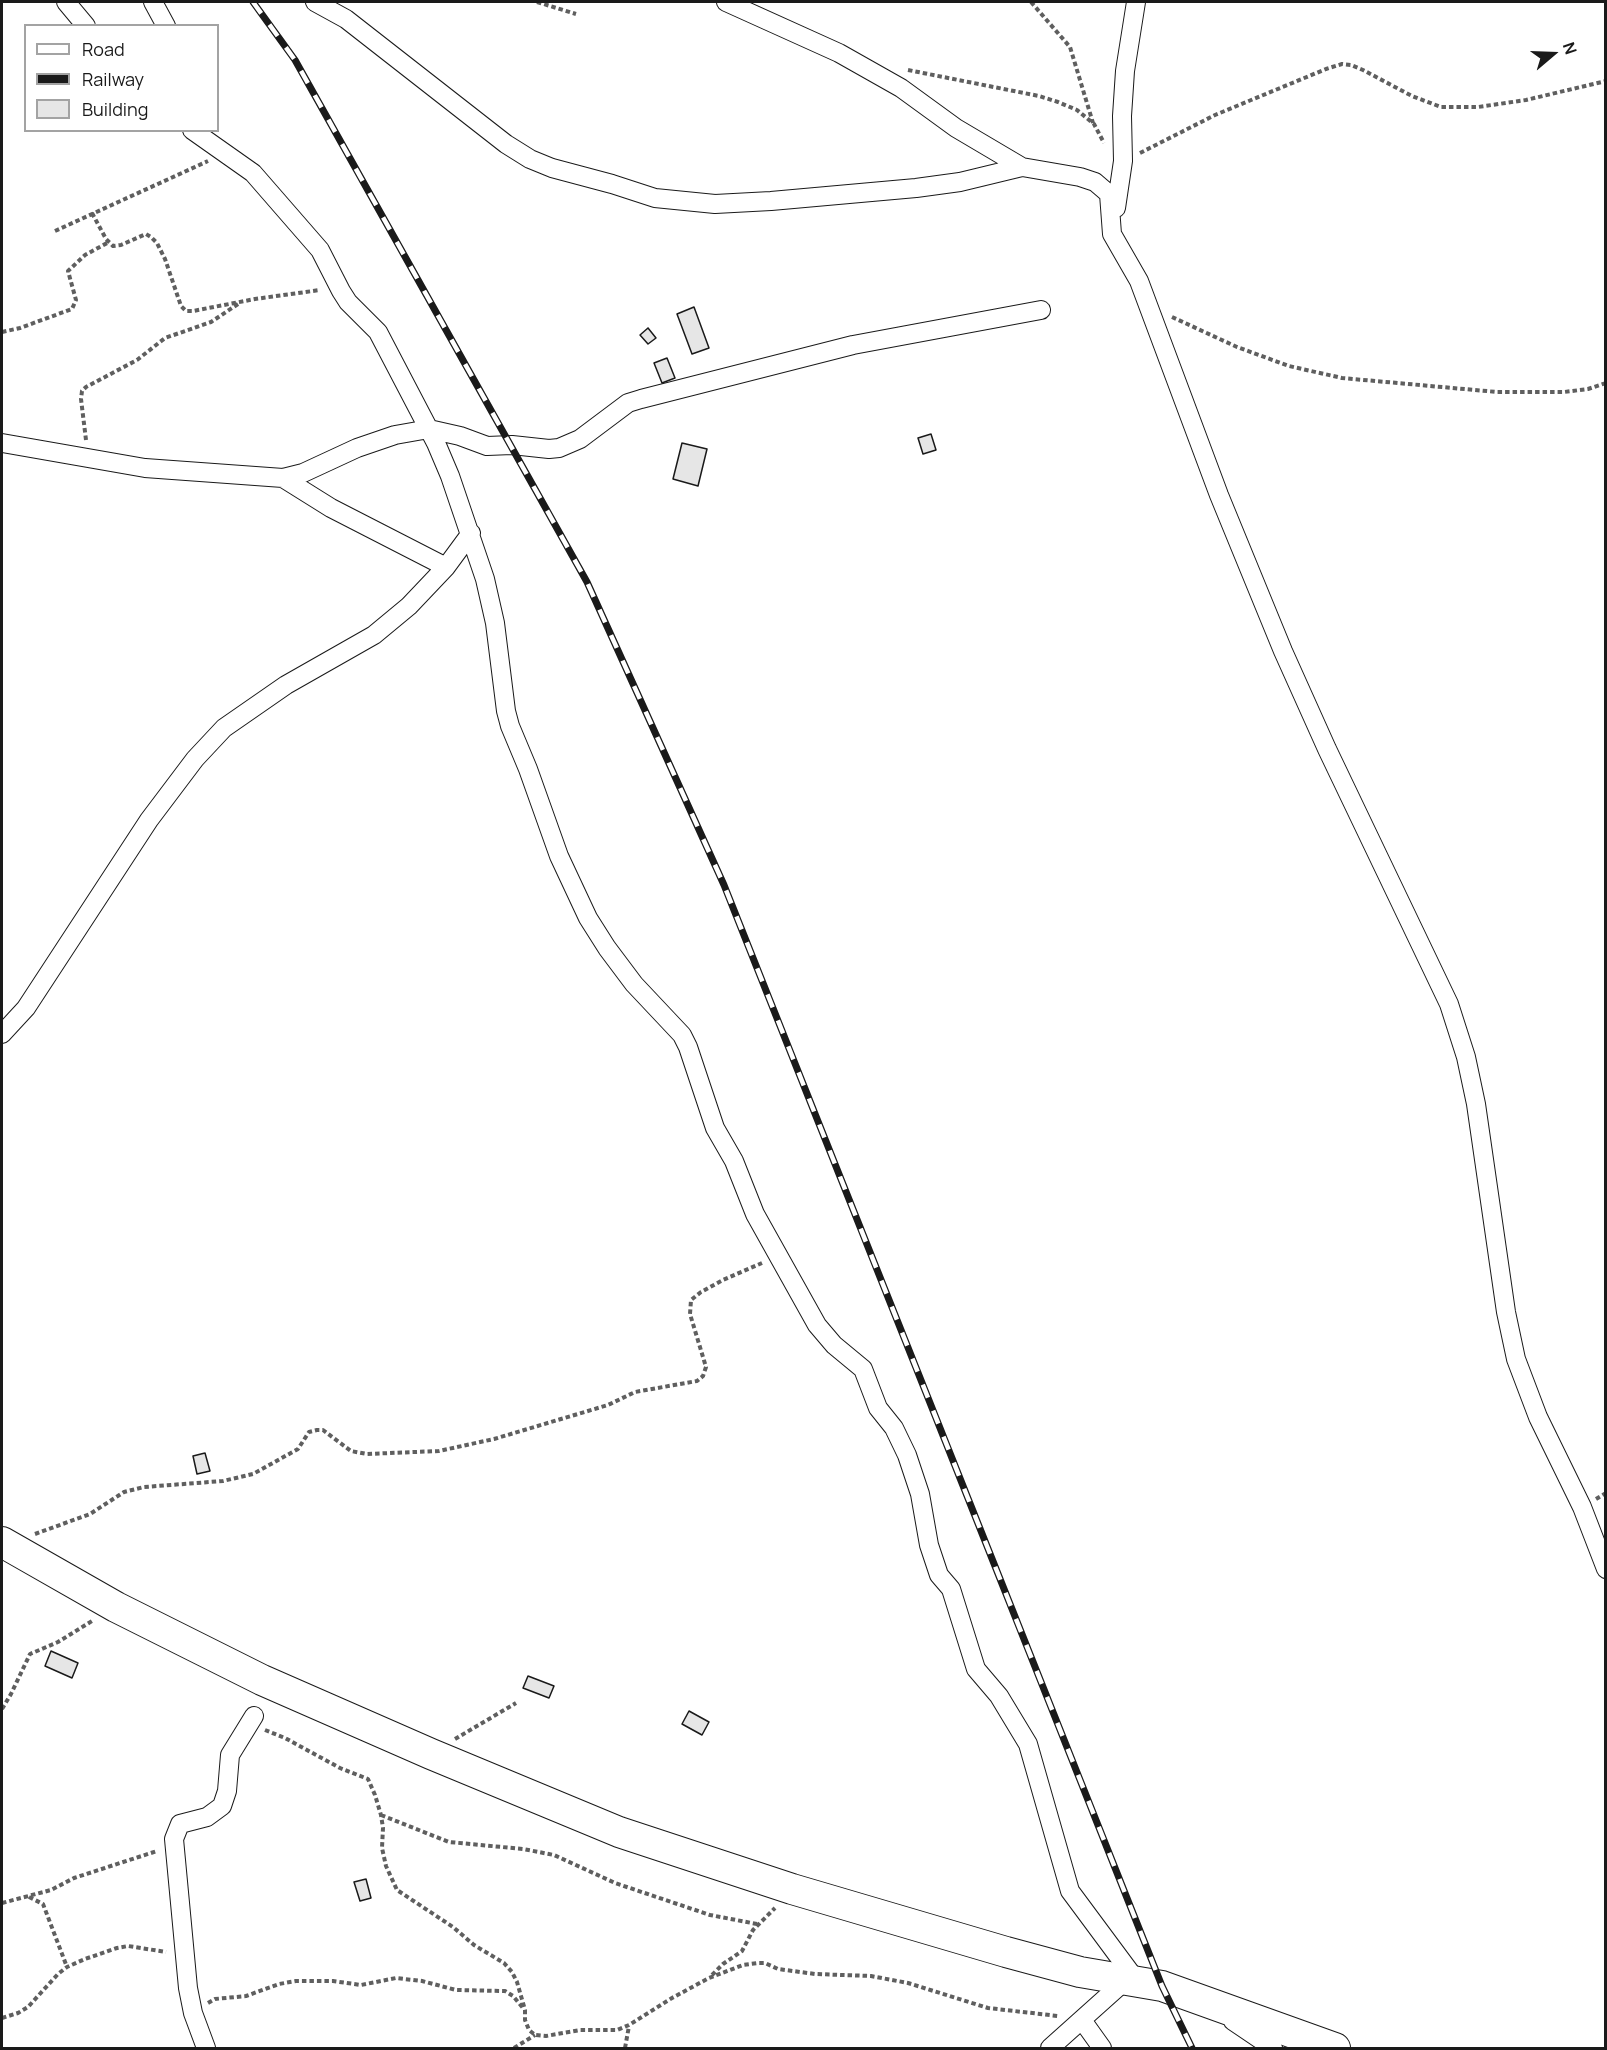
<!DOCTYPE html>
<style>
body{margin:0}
#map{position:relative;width:1607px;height:2050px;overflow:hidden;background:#fff;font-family:Manrope,sans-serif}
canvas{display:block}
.frame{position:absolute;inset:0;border:3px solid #1a1a1a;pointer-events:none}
.legend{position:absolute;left:24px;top:24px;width:195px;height:108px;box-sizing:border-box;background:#fff;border:2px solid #a3a3a3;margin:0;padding:8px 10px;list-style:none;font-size:18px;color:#1a1a1a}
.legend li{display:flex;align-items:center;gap:12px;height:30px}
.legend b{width:30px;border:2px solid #a3a3a3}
.north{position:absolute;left:1523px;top:24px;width:60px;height:60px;-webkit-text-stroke:4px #fff;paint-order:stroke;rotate:71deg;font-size:16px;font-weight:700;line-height:24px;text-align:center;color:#1a1a1a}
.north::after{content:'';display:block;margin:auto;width:21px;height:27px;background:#1a1a1a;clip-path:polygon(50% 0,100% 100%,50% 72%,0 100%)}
</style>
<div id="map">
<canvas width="1607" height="2050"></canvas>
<div class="frame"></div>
<ul class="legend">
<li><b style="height:8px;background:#fff"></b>Road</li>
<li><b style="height:8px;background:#1a1a1a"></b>Railway</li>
<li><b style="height:16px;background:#e6e6e6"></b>Building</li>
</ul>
<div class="north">N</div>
</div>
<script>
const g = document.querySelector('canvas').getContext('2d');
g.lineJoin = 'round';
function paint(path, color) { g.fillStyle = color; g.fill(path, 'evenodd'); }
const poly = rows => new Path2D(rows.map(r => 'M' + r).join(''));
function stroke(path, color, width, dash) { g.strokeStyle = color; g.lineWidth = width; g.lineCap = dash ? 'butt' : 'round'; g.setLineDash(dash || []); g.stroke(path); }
const building = poly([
 [694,307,709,348,692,354,677,314,694,307],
 [648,328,656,338,648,344,640,335,648,328],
 [667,358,675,378,662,383,654,363,667,358],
 [931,434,936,450,923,454,918,438,931,434],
 [682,443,707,449,698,486,673,479,682,443],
 [205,1453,210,1471,197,1474,193,1456,205,1453],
 [51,1651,78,1663,72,1678,45,1666,51,1651],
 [528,1676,554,1686,549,1698,523,1688,528,1676],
 [689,1711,709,1722,702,1735,682,1724,689,1711],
 [366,1879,371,1898,360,1901,354,1882,366,1879]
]);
paint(building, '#e6e6e6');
stroke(building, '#1a1a1a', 1.5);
const minor = poly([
 [66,2,86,26],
 [153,2,166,26],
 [315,2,346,19,506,144,530,159,552,168,612,184,655,198,715,204,771,201,916,188,960,182,1022,167,1080,177,1095,182,1109,194,1112,234,1139,281,1219,495,1283,651,1327,749,1449,1004,1466,1057,1476,1104,1506,1312,1516,1359,1538,1417,1582,1507,1606,1569],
 [726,2,839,53,901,88,956,128,1022,167],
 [192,130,253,173,320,250,341,291,348,302,378,332,436,443,450,476,485,579,495,623,506,711,510,726,528,769,559,856,588,918,607,948,634,984,682,1035,688,1047,715,1128,734,1161,755,1214,817,1325,834,1345,863,1369,878,1408,894,1428,907,1455,920,1494,929,1545,939,1575,951,1589,976,1669,999,1696,1028,1744,1070,1891,1136,1980],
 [1116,208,1123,161,1122,116,1125,71,1136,2],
 [2,443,145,468,283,478,303,473,357,448,395,435,429,429,460,436,487,446,512,445,549,449,559,448,580,439,628,403,641,399,853,345,1041,310],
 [283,478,331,508,446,567],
 [2,1034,26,1008,149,820,195,759,224,728,286,685,374,635,409,606,446,567,471,533],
 [1082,2020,1102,2048],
 [1233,2021,1273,2048],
 [206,2048,193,2013,188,1988,174,1839,180,1824,207,1817,222,1806,227,1791,230,1755,254,1716],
 [1050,2048,1127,1979]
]);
const trunk = poly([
 [2,1542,116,1607,262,1680,431,1754,619,1832,792,1889,1006,1952,1080,1972,1162,1986,1335,2048]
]);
stroke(minor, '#1a1a1a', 20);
stroke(trunk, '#1a1a1a', 32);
stroke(poly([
 [537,2,576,14],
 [1031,2,1070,47,1093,123],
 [908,70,1039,96,1058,102,1077,110,1094,124,1104,143],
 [1140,153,1215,115,1326,69,1342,64,1351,65,1363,70,1412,96,1441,107,1478,107,1526,100,1606,81],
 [92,213,106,239,113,246,121,245,146,234,151,237,157,243,165,259,181,306,186,311,193,311,255,299,320,290],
 [55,231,208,161],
 [1172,317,1237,347,1289,366,1342,378,1497,392,1564,392,1588,389,1606,383],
 [2,332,20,328,72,309,76,300,68,271,85,255,109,242],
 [86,440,81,399,82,391,86,387,137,360,165,338,211,322,238,304],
 [1596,1499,1606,1493],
 [35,1534,90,1514,124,1492,144,1487,223,1481,253,1474,298,1449,309,1432,317,1430,323,1430,351,1451,367,1454,439,1451,494,1439,608,1405,635,1392,697,1381,703,1376,706,1367,690,1314,691,1300,701,1292,723,1280,762,1263],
 [2,1709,11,1694,30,1654,58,1642,92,1621],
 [265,1730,285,1738,340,1768,368,1779,375,1795,381,1815,383,1828,382,1848,386,1866,397,1890,453,1927,474,1945,504,1963,512,1972,517,1982,525,2010,525,2020,529,2030,535,2035,546,2036,580,2030,617,2030,629,2025,672,1998,709,1978,743,1965,758,1963,765,1963,778,1969,815,1974,871,1976,908,1983,988,2008,1058,2016],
 [455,1739,516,1703],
 [381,1815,449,1842,523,1849,554,1855,615,1883,710,1915,757,1924],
 [29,1897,43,1904,67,1967],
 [2,1903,51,1890,74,1878,157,1851],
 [712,1975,723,1964,742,1951,753,1930,775,1908],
 [208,2003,215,1999,246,1996,279,1984,296,1981,333,1981,361,1985,396,1978,422,1981,456,1990,505,1991,513,1996,523,2008],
 [2,2018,18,2013,28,2007,58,1974,67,1967,85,1959,117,1948,128,1946,166,1952],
 [514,2048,535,2035],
 [625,2048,629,2026]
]), '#5f5f5f', 4, [4.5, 3]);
stroke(minor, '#fff', 18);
stroke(trunk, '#fff', 30);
const rail = poly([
 [253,2,295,60,587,582,724,885,1162,1986,1192,2048]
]);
stroke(rail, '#1a1a1a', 7);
stroke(rail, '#fff', 4.5, [14]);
</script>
